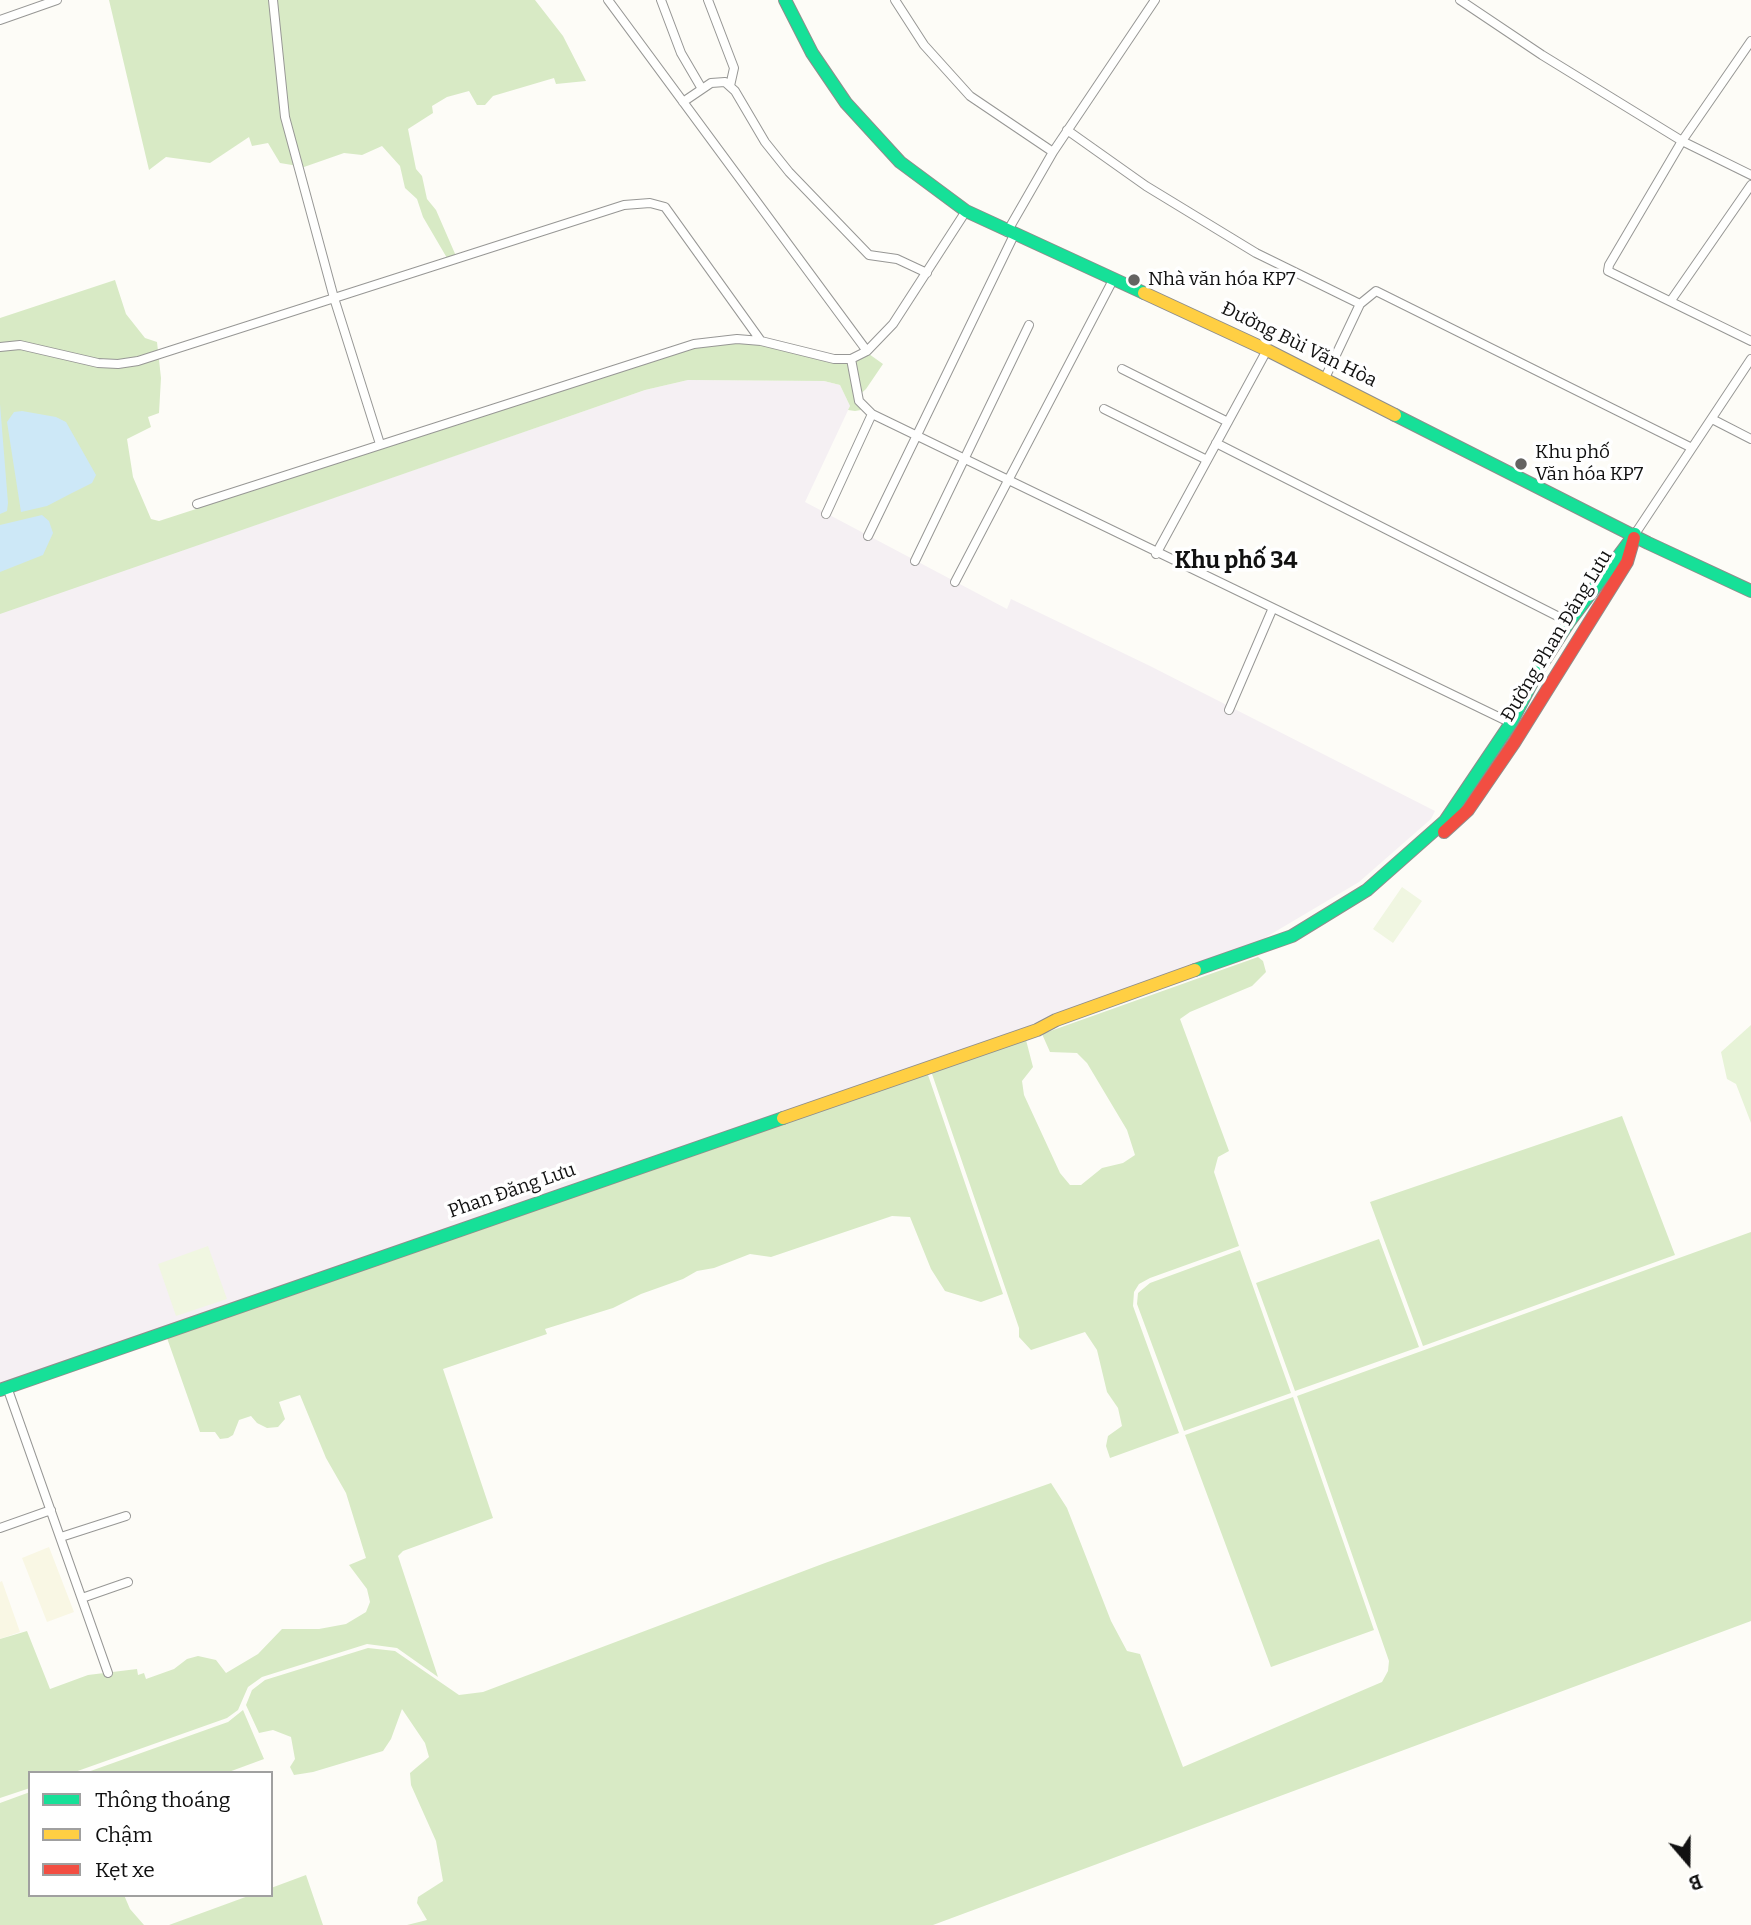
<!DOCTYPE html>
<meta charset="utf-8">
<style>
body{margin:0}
#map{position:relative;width:1751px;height:1925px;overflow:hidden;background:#fdfcf7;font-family:Bitter,serif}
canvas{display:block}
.legend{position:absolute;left:28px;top:1771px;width:245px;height:126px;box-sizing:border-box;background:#fff;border:2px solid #a0a0a0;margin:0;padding:9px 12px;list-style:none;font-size:21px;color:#111}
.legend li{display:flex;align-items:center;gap:14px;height:35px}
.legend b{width:35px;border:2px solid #a0a0a0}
.north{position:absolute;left:1653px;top:1827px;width:70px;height:70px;-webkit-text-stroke:5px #fff;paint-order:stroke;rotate:160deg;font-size:19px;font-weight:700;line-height:28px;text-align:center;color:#111}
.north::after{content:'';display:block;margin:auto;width:24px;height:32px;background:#111;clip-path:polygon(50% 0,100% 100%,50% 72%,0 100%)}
</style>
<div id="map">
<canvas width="1751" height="1925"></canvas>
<ul class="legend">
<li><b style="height:9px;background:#16e098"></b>Thông thoáng</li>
<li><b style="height:9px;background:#ffcf43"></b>Chậm</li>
<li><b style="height:9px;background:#f24e42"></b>Kẹt xe</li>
</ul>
<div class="north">B</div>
</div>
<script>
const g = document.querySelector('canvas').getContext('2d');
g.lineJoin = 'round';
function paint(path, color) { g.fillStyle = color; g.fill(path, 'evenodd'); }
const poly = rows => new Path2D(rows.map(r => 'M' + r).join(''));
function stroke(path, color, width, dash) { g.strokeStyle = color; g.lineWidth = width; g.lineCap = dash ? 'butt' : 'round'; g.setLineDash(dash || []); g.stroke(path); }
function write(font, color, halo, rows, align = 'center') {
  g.font = font + ' Bitter,serif'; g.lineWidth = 7; g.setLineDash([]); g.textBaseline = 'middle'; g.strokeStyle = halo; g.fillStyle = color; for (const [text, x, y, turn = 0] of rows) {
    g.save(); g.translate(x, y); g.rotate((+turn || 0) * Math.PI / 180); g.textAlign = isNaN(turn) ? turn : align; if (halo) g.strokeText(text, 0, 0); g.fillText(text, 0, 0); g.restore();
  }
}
paint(poly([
 [688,380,824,381,840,385,850,406,805,502,1007,609,1011,599,1150,666,1435,811,1431,819,1359,882,1241,952,0,1384,0,613,645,390]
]), '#f5f0f3');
paint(poly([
 [49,1547,74,1612,47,1622,22,1558],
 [2,1581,20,1632,0,1639,0,1582]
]), '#f9f7e4');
paint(poly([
 [1751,1025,1751,1123,1736,1084,1727,1079,1721,1052]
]), '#e7f3d7');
paint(poly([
 [109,0,535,0,563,36,586,81,556,84,554,78,493,96,485,105,477,105,469,91,447,97,432,106,433,113,408,129,416,169,422,176,427,199,436,210,456,256,447,258,423,217,417,199,405,188,400,166,382,146,362,155,344,153,304,167,280,163,268,143,252,146,249,137,210,163,166,157,149,170],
 [115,280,126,314,145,338,157,342,161,378,159,413,148,417,151,427,127,439,133,477,151,519,159,521,696,347,737,343,760,344,834,362,869,354,883,364,866,389,855,399,861,410,855,411,848,410,850,406,840,385,824,381,688,380,645,390,0,614,0,318],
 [1258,957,1263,961,1266,972,1252,986,1190,1012,1180,1019,1229,1151,1218,1157,1214,1172,1239,1246,1150,1278,1139,1284,1134,1292,1133,1306,1179,1433,1110,1458,1106,1446,1108,1436,1122,1426,1118,1408,1107,1392,1097,1350,1085,1332,1031,1350,1019,1337,1019,1328,931,1071,1026,1040,1033,1067,1022,1081,1024,1095,1060,1173,1070,1185,1081,1185,1102,1168,1123,1163,1135,1155,1127,1130,1087,1063,1077,1053,1050,1052,1042,1034],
 [927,1072,1003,1294,981,1302,945,1291,931,1269,910,1217,892,1216,771,1257,750,1254,714,1268,697,1271,683,1279,641,1294,613,1308,545,1329,547,1334,443,1369,493,1518,403,1551,398,1556,438,1677,397,1648,367,1644,262,1677,248,1687,238,1710,227,1718,72,1773,30,1773,30,1788,0,1798,0,1639,27,1631,50,1689,88,1675,137,1669,138,1675,144,1673,146,1679,174,1669,187,1659,198,1656,216,1660,226,1673,258,1654,282,1629,319,1629,346,1624,366,1612,370,1602,367,1589,349,1565,366,1558,346,1493,326,1458,300,1395,279,1402,285,1419,278,1427,267,1428,257,1423,251,1416,239,1420,233,1435,228,1438,220,1439,215,1432,200,1432,167,1338],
 [1622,1116,1675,1255,1423,1346,1370,1202],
 [1751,1232,1751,1621,933,1925,407,1925,427,1920,417,1903,418,1897,443,1881,436,1841,411,1785,410,1773,429,1757,425,1743,402,1709,391,1739,383,1751,313,1772,294,1775,290,1767,295,1759,291,1737,273,1730,259,1733,246,1705,252,1690,265,1680,368,1648,395,1651,459,1695,483,1692,825,1563,1051,1483,1067,1508,1111,1621,1127,1651,1140,1654,1183,1767,1382,1682,1388,1671,1389,1661,1297,1396],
 [1379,1239,1419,1347,1295,1391,1256,1283],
 [1240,1250,1291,1393,1184,1431,1137,1304,1138,1293,1150,1283],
 [1293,1397,1374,1630,1271,1667,1185,1435],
 [243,1710,264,1759,226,1773,85,1773,228,1722],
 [30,1792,30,1895,124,1895,130,1909,144,1925,0,1925,0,1803],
 [306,1875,323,1925,169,1925,251,1895,271,1895,271,1888]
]), '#d8eac5');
paint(poly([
 [1402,887,1422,901,1393,943,1373,929],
 [208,1246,227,1299,176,1316,158,1264]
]), '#f0f6e1');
paint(poly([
 [0,404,8,503,7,511,0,514],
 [22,411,56,417,66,422,96,475,92,483,72,493,47,506,21,512,7,422,14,412],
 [42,515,49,521,53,533,43,555,0,572,0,525]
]), '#cde8f7');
const street = poly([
 [273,0,285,117,334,298,380,444],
 [608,0,867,351],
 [661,0,681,53,702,89],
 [708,0,734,68,730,86],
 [895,0,924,45,970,96,1053,152],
 [1460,0,1542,55,1682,141,1751,175],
 [0,20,57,0],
 [1751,41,1682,141,1609,265,1608,271,1751,341],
 [683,102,711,83,725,82,735,91,765,142,789,172,869,255,897,259,927,273],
 [1067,130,1146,186,1256,253,1360,304],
 [1007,232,1053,152,1155,0],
 [1672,299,1751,185],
 [0,347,20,345,98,363,118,364,138,361,624,205,650,203,665,207,761,341],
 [851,359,859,401,872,414,1511,723],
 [1122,369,1228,422],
 [1325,378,1360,304,1376,291,1692,448],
 [1104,409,1207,460],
 [1712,419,1751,439],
 [1216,443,1569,622],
 [197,504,694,344,737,339,761,341,834,359,851,359,867,351,893,324,966,211],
 [826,514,872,414],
 [1635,534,1751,359],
 [868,536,1014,235],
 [1156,554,1267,350],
 [915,561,1029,325],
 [955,582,1114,278],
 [1229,710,1272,610],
 [7,1387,108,1673],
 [0,1528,51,1510],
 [61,1537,126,1516],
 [82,1598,128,1582]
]);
const fast = poly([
 [785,0,812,53,846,103,900,162,966,211,1144,293],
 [1395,415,1648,543,1751,591],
 [1195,970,1292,936,1367,890,1445,821,1511,723,1539,669,1569,622,1635,534],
 [0,1390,783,1118]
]);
const slow = poly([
 [1144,293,1267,350,1395,415],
 [783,1118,1037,1030,1056,1020,1195,970]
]);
const jam = poly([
 [1444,832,1468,810,1514,743,1627,562,1634,538]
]);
stroke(street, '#979795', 10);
stroke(fast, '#8e8d8b', 14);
stroke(slow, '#8e8d8b', 14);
stroke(jam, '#8e8d8b', 14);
stroke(street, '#fffffe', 8);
stroke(fast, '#16e098', 12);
stroke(slow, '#ffcf43', 12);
stroke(jam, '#f24e42', 12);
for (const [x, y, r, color] of [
 [1134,280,7,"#646362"],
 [1521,464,7,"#646362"]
]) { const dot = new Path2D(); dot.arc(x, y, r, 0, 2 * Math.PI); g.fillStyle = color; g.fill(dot); stroke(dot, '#fff', 2.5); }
write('19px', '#111', '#fff', [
 ["Nhà văn hóa KP7",1148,280],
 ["Khu phố",1535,453],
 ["Văn hóa KP7",1535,475]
], 'left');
write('19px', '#111', '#fff', [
 ["Đường Bùi Văn Hòa",1299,345,26],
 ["Đường Phan Đăng Lưu",1557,636,-59],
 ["Phan Đăng Lưu",512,1191,-19]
]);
write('bold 23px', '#111', '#fff', [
 ["Khu phố 34",1236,562]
]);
</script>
